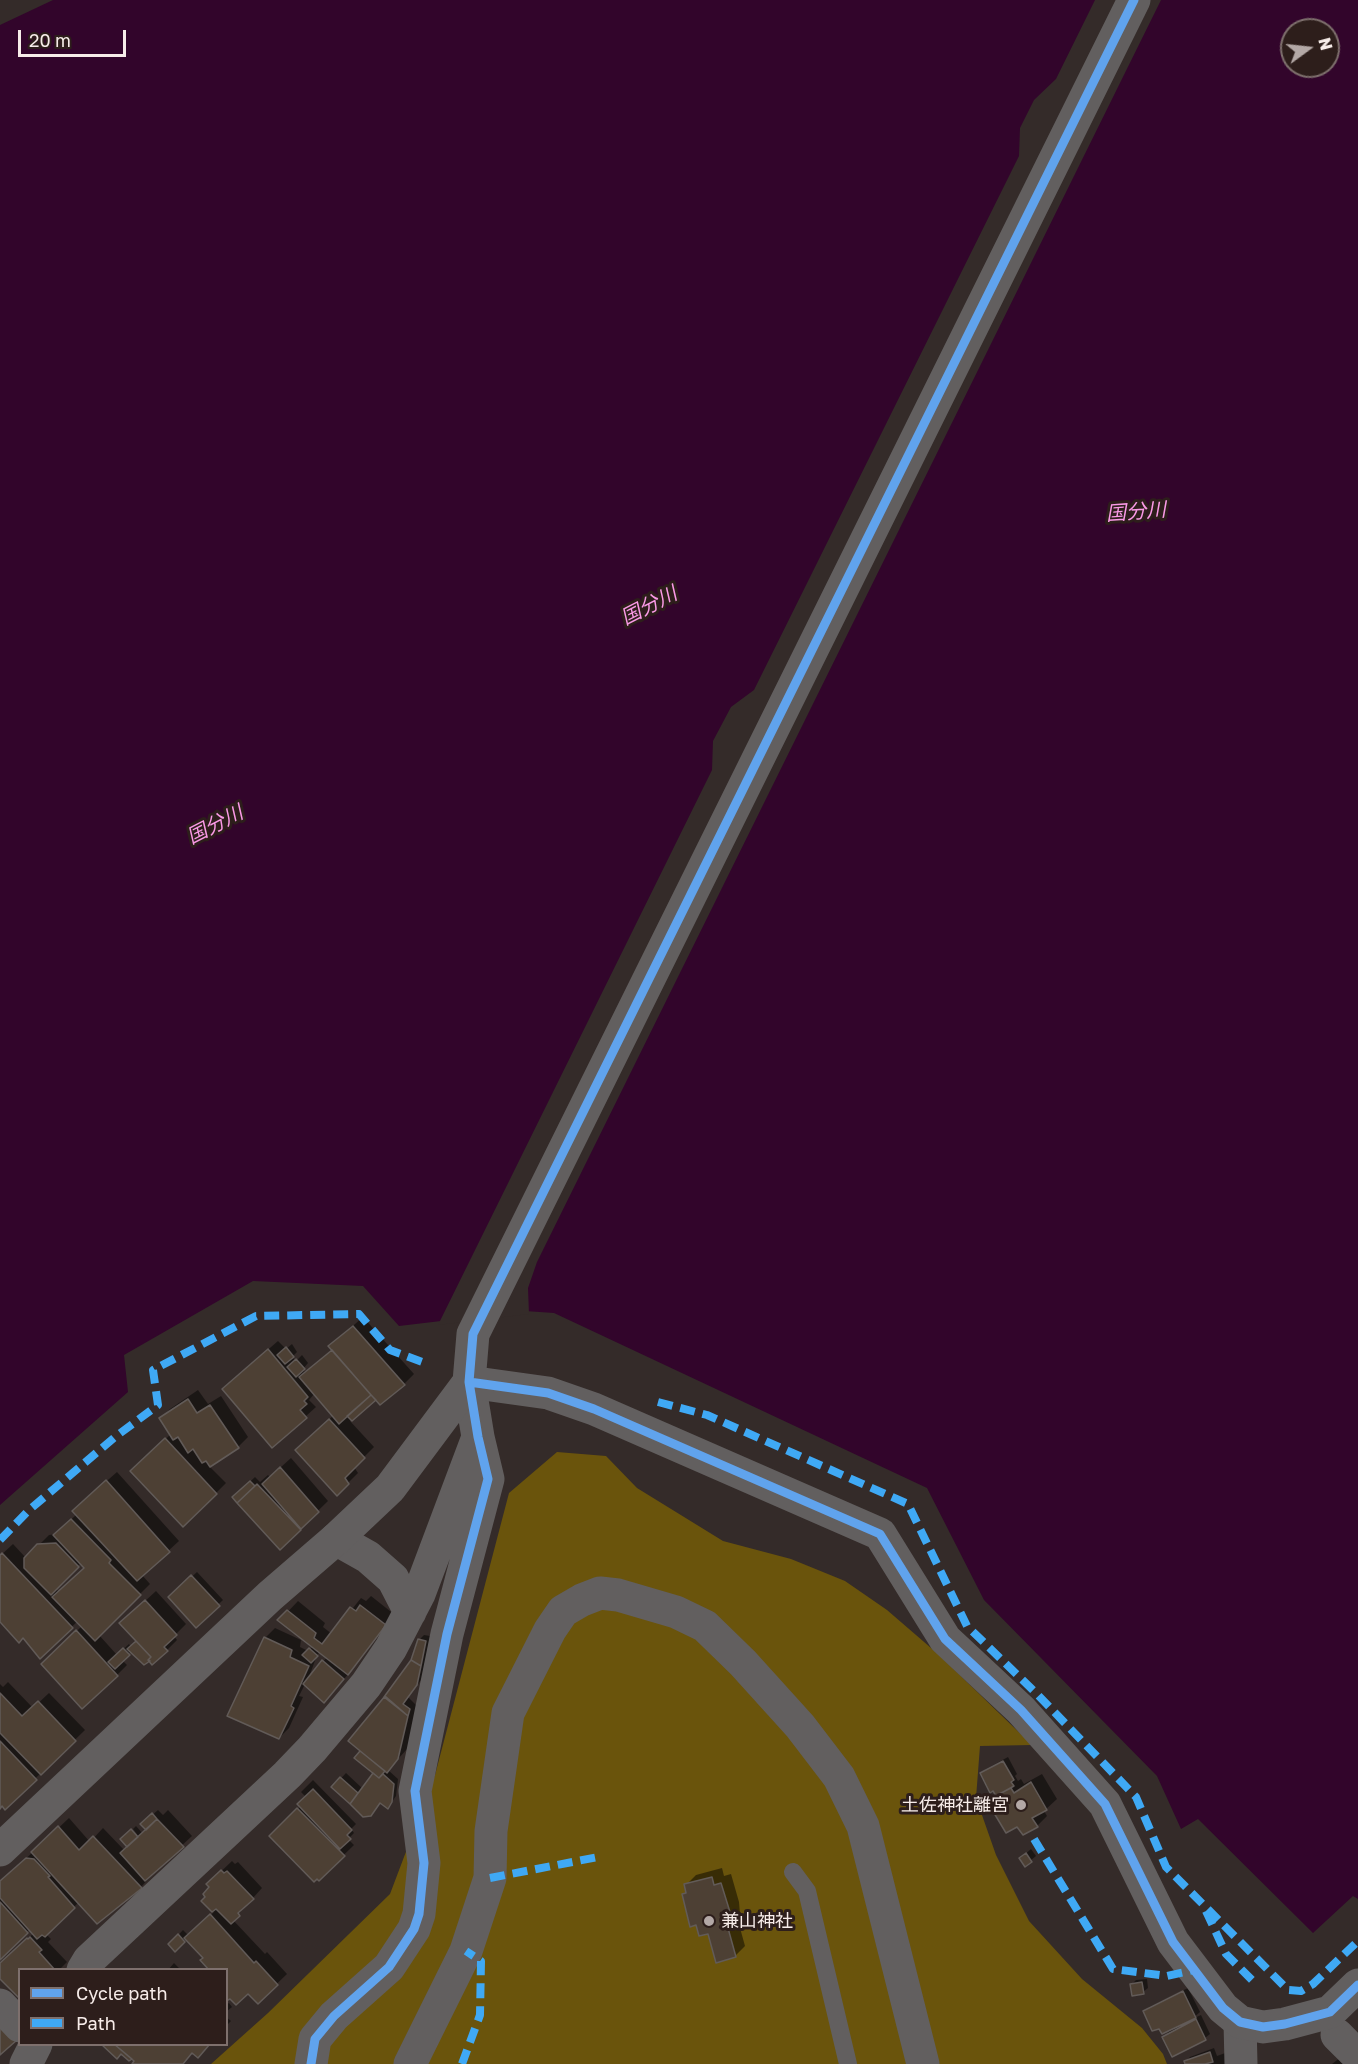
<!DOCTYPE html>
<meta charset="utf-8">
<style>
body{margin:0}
#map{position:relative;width:1358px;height:2064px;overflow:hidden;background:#342b29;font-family:"Golos Text",sans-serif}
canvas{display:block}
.legend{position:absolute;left:18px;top:1968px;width:210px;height:78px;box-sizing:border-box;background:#2d1e1b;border:2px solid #7e706d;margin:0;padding:8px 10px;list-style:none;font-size:18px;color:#f7ece9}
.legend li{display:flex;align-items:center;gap:12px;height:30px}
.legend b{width:30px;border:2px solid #7e706d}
.north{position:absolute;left:1280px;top:18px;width:60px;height:60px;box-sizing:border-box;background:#2d1e1b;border:2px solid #7e706d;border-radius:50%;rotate:75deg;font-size:16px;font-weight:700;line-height:24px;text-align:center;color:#f7ece9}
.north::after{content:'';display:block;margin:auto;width:21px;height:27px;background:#b3a8a6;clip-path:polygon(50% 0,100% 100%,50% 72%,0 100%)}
.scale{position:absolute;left:18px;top:30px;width:108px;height:27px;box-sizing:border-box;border:3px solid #f7ece9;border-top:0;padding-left:8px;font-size:18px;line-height:21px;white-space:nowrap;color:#f7ece9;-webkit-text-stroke:4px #2d1e1b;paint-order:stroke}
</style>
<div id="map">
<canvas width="1358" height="2064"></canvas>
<ul class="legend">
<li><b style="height:8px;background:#60a3ed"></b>Cycle path</li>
<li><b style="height:8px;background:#3fa9f5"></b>Path</li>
</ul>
<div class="north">N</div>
<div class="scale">20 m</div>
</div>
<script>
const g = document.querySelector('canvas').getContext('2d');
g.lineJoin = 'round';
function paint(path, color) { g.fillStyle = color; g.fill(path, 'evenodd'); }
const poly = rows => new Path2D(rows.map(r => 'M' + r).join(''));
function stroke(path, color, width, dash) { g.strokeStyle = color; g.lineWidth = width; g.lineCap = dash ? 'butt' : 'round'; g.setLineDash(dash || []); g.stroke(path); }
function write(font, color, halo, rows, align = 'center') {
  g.font = font + ' "Golos Text","Noto Sans JP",sans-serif'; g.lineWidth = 6; g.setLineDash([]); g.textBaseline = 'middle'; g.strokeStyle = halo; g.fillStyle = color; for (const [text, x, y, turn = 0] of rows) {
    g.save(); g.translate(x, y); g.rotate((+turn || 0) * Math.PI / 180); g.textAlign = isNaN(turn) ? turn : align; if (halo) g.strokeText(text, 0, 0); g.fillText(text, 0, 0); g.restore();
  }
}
paint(poly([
 [557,1452,606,1456,637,1488,723,1541,791,1559,845,1581,887,1610,938,1654,1032,1745,980,1746,976,1798,996,1855,1029,1921,1082,1979,1142,2028,1163,2054,1167,2064,211,2064,268,2013,390,1894,435,1775,509,1493]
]), '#6a540c');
paint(poly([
 [53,0,1358,0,1358,1899,1353,1896,1313,1933,1198,1819,1181,1829,1157,1776,984,1600,927,1488,554,1313,525,1311,399,1326,363,1286,253,1281,124,1355,128,1392,0,1505,0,25],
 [1292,30,1328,30,1328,66,1292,66]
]), '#32052b');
paint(poly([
 [1095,0,1161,0,537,1262,528,1288,529,1314,438,1325,712,770,713,741,731,707,754,690,1019,156,1020,128,1034,100,1056,79]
]), '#342b29');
paint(poly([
 [363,1317,414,1374,404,1384,376,1398,350,1421,374,1447,354,1467,358,1473,337,1494,307,1440,334,1415,315,1393,309,1400,316,1407,273,1446,234,1379,278,1341,286,1349,292,1344,297,1352,292,1357,296,1361,302,1355,308,1363,303,1369,305,1372,334,1348,330,1346],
 [198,1390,208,1404,221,1396,248,1437,238,1447,209,1466,226,1483,216,1493,132,1471,171,1434,161,1419,170,1409],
 [291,1458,328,1501,280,1548,234,1497,255,1477,260,1482,268,1475,270,1477],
 [117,1472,179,1541,142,1575,150,1584,99,1635,117,1655,129,1644,131,1647,138,1641,131,1614,156,1591,186,1624,174,1636,177,1640,167,1650,132,1651,122,1660,127,1665,117,1675,43,1664,83,1625,78,1621,40,1656,23,1636,0,1620,0,1556,13,1544,26,1558,49,1535,56,1534,77,1514,84,1501],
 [81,1563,86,1567,59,1592,55,1588],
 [197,1572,223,1600,196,1626,170,1597],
 [371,1596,395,1615,358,1663,329,1696,305,1684,299,1696,303,1697,289,1728,279,1738,265,1638,275,1628,301,1640,300,1647,308,1651,314,1646,280,1620,298,1601,325,1623,323,1627,332,1634,361,1598,366,1601],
 [321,1651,327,1657,308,1680,317,1655],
 [424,1635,430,1636,422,1679,408,1697,417,1706,408,1748,388,1770,398,1779,396,1796,388,1807,381,1801,364,1815,333,1787,346,1773,363,1789,374,1773,356,1757,362,1751,413,1661,419,1640],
 [8,1682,33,1708,49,1693,85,1730,5,1808,3,1804,0,1807,0,1734,2,1732,0,1731,0,1684,3,1687],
 [1008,1757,1017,1774,1015,1776,1018,1781,1021,1779,1024,1784,1042,1774,1057,1799,1044,1811,1047,1816,1037,1826,1018,1824,993,1808,1003,1799,981,1773,986,1769],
 [313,1780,356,1824,351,1829,354,1833,348,1839,354,1845,319,1879,271,1836,301,1806,306,1797,301,1792],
 [158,1810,163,1815,168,1810,192,1836,149,1876,150,1877,141,1887,79,1902,46,1934,51,1939,48,1942,67,1962,59,1970,20,1970,0,1976,0,1964,34,1933,30,1929,0,1957,0,1883,69,1818,90,1842,103,1828,125,1851,139,1837,133,1829,136,1826,143,1834,147,1830,142,1824],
 [1031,1849,1036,1856,1025,1865,1021,1858],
 [232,1861,235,1864,238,1862,262,1888,233,1920,265,1954,267,1952,287,1974,258,2002,226,1970,205,1958,187,1938,175,1950,170,1944,183,1930,189,1936,214,1912,203,1901,211,1887,208,1884],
 [722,1868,724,1876,731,1874,739,1902,740,1914,737,1917,745,1946,735,1956,709,1932,683,1895,687,1891,686,1885,696,1875],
 [174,1963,181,1970,168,1970],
 [1147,1979,1148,1988,1143,1992,1131,1985,1136,1980],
 [1188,1988,1200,2012,1192,2019,1201,2015,1210,2034,1205,2038,1172,2055,1164,2037,1172,2028,1144,2012,1149,2007],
 [229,2003,232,2007,226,2012,226,2005],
 [226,2017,231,2021,226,2026],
 [1354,2047,1358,2064,1332,2064],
 [1214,2048,1217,2056,1228,2052,1232,2064,1186,2064,1185,2062,1190,2057]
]), '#0007');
const building = poly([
 [353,1326,405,1385,380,1405,328,1346,353,1326],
 [286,1347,294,1357,285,1364,277,1355,286,1347],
 [268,1349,308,1397,304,1401,307,1404,300,1410,307,1418,272,1448,222,1389,268,1349],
 [332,1350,371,1395,339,1424,299,1377,332,1350],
 [296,1359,305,1369,296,1377,287,1367,296,1359],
 [371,1395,376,1400,352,1421,347,1416,371,1395],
 [188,1399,197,1413,210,1405,239,1448,210,1467,206,1461,202,1463,193,1449,188,1453,178,1437,173,1440,159,1418,188,1399],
 [329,1419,365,1458,345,1478,349,1484,337,1496,295,1450,329,1419],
 [165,1438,217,1494,183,1527,130,1471,165,1438],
 [280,1467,319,1512,301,1529,262,1484,280,1467],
 [106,1480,170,1552,137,1581,72,1511,106,1480],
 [250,1481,255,1486,237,1503,232,1497,250,1481],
 [257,1484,301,1530,280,1550,237,1503,257,1484],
 [71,1519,111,1560,109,1563,141,1595,95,1641,52,1597,84,1568,53,1535,71,1519],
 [56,1543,79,1567,51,1595,24,1568,24,1558,37,1544,56,1543],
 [2,1553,73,1628,40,1659,23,1638,19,1643,0,1622,0,1555,2,1553],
 [191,1575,220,1606,196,1628,168,1597,191,1575],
 [145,1600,177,1635,164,1647,168,1651,152,1665,148,1660,151,1657,119,1623,145,1600],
 [360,1605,386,1625,348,1675,277,1620,287,1610,316,1633,314,1638,322,1644,350,1607,356,1611,360,1605],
 [76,1630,118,1676,82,1709,41,1664,76,1630],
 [264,1637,292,1650,290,1657,309,1666,291,1706,294,1708,279,1739,227,1716,264,1637],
 [418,1639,426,1641,421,1666,411,1660,418,1639],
 [136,1641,151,1657,148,1660,150,1661,144,1665,127,1649,136,1641],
 [123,1648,130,1655,115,1669,108,1662,123,1648],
 [309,1648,318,1656,311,1663,302,1655,309,1648],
 [322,1660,344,1679,324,1703,303,1684,322,1660],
 [411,1660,421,1666,417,1685,403,1704,410,1709,408,1716,384,1697,411,1660],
 [0,1693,22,1716,38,1701,76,1741,41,1775,0,1733,0,1693],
 [385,1696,408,1716,398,1759,387,1773,348,1741,385,1696],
 [0,1741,37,1780,5,1810,2,1806,0,1809,0,1741],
 [360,1751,385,1771,379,1778,354,1758,360,1751],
 [1003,1761,1014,1780,1011,1782,1014,1786,996,1796,993,1791,990,1793,980,1773,1003,1761],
 [373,1773,379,1778,383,1774,394,1784,392,1802,388,1809,380,1803,371,1816,363,1817,350,1804,373,1773],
 [340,1777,358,1793,350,1804,331,1787,340,1777],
 [1031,1782,1047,1810,1032,1818,1038,1827,1023,1835,1017,1827,1006,1833,991,1808,1003,1802,999,1794,1011,1788,1014,1793,1031,1782],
 [313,1789,352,1830,347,1835,351,1839,340,1849,297,1804,313,1789],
 [297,1808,345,1856,319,1881,317,1879,314,1882,269,1836,297,1808],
 [152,1813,157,1819,146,1830,140,1824,152,1813],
 [157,1819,184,1847,145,1881,120,1853,157,1819],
 [58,1826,79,1850,93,1836,142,1888,97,1924,31,1852,58,1826],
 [131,1829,138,1837,127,1847,120,1839,131,1829],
 [1026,1853,1032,1862,1025,1867,1019,1858,1026,1853],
 [26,1858,34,1859,50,1876,48,1877,75,1908,45,1937,42,1935,37,1939,0,1898,0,1881,26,1858],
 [221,1870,224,1873,227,1871,254,1899,238,1913,240,1916,231,1924,216,1909,212,1912,201,1901,205,1897,203,1894,209,1887,206,1884,221,1870],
 [712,1877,714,1885,721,1883,730,1912,730,1925,728,1928,736,1957,716,1963,708,1934,699,1936,696,1925,690,1927,682,1894,686,1893,684,1884,712,1877],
 [0,1902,28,1933,0,1960,0,1902],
 [210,1914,254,1963,256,1961,278,1985,258,2004,248,1994,236,2005,230,1999,228,2000,226,1998,226,1970,209,1970,200,1960,203,1958,184,1938,210,1914],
 [178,1934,185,1942,175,1952,168,1944,178,1934],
 [30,1937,42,1950,39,1952,55,1970,20,1970,20,1999,0,1979,0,1963,27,1938,28,1939,30,1937],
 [1142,1982,1144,1994,1132,1996,1130,1984,1142,1982],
 [1183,1991,1196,2018,1162,2034,1159,2029,1152,2031,1143,2011,1183,1991],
 [1196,2019,1206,2040,1172,2057,1162,2037,1196,2019],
 [0,2021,17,2040,0,2055,0,2021],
 [101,2044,114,2044,132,2059,129,2061,121,2054,117,2059,101,2044],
 [114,2044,210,2044,198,2058,192,2053,183,2064,132,2064,134,2061,114,2044],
 [1210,2052,1213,2062,1205,2064,1185,2064,1184,2061,1210,2052]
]);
paint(building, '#4d4034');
stroke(building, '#625b58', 1.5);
stroke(poly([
 [793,1872,807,1891,848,2064]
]), '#625f5f', 18);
stroke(poly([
 [336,1539,368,1557,393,1579,410,1612],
 [83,1970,89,1960,287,1775,312,1749,366,1685,391,1648,419,1594,478,1437],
 [0,2005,20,2026],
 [1240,2022,1241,2064],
 [1337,2035,1358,2056],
 [26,2064,36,2044],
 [311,2064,315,2039,334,2016,389,1967,414,1929,419,1914,424,1863,415,1791,447,1634,488,1479,478,1437,469,1382],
 [410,2064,466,1951,490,1878,491,1831,508,1713,550,1630,563,1611,582,1600,600,1593,618,1595,676,1612,705,1626,743,1663,800,1726,839,1777,863,1826,923,2064]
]), '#625f5f', 33);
stroke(poly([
 [469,1382,548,1393,594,1409,880,1534,945,1639,1021,1710,1105,1804,1173,1942,1223,2008,1240,2022,1263,2027,1285,2024,1330,2012,1358,1985],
 [0,1850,270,1596,336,1539,390,1488,469,1382,473,1334,1134,0]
]), '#625f5f', 33);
stroke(poly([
 [658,1402,707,1415,908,1504,967,1626,1035,1692,1136,1797,1166,1867,1288,1990,1301,1991,1313,1984,1358,1941],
 [0,1540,28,1511,115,1437,158,1405,153,1370,256,1316,359,1314,390,1350,428,1364],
 [1034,1839,1113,1969,1167,1976,1194,1970],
 [490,1878,598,1857],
 [1206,1911,1226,1954,1252,1980],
 [462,2064,480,2015,481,1961,466,1951]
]), '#3fa9f5', 8, [15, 8]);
stroke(poly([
 [469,1382,548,1393,594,1409,880,1534,945,1639,1021,1710,1105,1804,1173,1942,1223,2008,1240,2022,1263,2027,1285,2024,1330,2012,1358,1985],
 [311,2064,315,2039,334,2016,389,1967,414,1929,419,1914,424,1863,415,1791,447,1634,488,1479,478,1437,469,1382,473,1334,1134,0]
]), '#60a3ed', 9);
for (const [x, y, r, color] of [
 [1021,1805,6,"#b3a8a6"],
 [709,1921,6,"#b3a8a6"]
]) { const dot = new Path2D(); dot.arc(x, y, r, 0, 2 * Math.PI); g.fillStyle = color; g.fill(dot); stroke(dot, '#2d1e1b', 2); }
write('18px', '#f7ece9', '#2d1e1b', [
 ["土佐神社離宮",1009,1805],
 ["兼山神社",721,1921,"left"]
], 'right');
write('italic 20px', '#fa99e6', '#2d1e1b', [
 ["国分川",1136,512,-4],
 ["国分川",649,606,-27],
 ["国分川",215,825,-27]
]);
</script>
